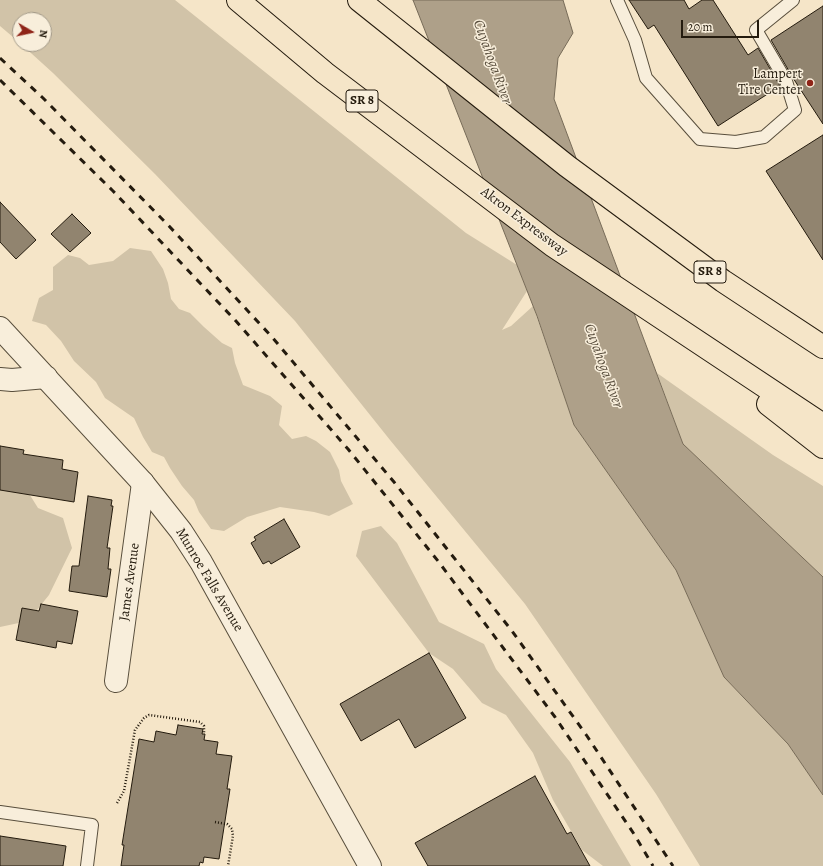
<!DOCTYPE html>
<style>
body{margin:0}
#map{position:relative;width:823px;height:866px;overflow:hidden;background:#f5e5c8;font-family:Alegreya,serif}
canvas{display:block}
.north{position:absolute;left:12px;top:12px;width:40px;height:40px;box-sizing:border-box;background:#f8eedb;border:1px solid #a39a89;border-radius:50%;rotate:99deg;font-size:11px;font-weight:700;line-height:16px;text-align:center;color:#241b0e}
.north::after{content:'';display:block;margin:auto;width:14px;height:18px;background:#8f2418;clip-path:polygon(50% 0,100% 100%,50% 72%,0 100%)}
.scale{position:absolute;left:681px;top:20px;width:78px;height:18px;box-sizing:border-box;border:2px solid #241b0e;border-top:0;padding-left:5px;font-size:12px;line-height:14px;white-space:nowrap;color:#241b0e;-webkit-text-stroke:3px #f8eedb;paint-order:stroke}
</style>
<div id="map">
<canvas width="823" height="866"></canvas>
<div class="north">N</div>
<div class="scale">20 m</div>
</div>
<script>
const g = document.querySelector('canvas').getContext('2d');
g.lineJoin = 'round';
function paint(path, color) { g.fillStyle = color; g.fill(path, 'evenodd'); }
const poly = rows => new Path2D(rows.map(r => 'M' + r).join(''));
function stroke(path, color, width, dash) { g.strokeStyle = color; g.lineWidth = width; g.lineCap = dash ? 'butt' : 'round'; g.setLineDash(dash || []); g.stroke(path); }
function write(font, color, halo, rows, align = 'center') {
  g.font = font + ' Alegreya,serif'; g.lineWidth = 3; g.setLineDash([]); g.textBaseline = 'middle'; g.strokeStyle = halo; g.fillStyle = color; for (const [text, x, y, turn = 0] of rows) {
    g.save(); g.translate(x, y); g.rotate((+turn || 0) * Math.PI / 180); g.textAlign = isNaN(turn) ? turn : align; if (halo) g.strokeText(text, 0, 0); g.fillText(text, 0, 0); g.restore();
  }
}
paint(poly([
 [0,0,175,0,466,233,517,265,527,291,502,330,511,326,533,306,574,425,676,570,724,677,788,744,823,795,823,866,700,866,656,794,525,604,390,440,295,321,155,174,53,73,21,44,44,44,44,20,20,20,20,43,0,26],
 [130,248,151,251,163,269,168,283,171,299,179,309,190,313,204,327,222,343,232,348,235,363,243,385,270,396,282,406,279,425,292,439,306,436,316,441,330,452,339,470,341,481,353,504,329,516,314,512,280,507,247,517,224,531,211,529,199,512,194,500,182,486,170,468,164,457,152,452,143,437,134,418,105,398,96,382,74,361,61,341,46,325,32,321,39,298,53,290,53,267,68,255,80,258,89,265,113,261],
 [657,373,773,455,823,486,823,577,683,444],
 [0,447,38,508,63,518,72,548,49,595,28,621,0,627],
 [381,526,397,543,439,622,484,644,496,669,570,762,631,866,603,866,582,850,553,800,533,753,506,715,482,703,453,669,429,653,356,556,362,531]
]), '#d1c3a8');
const water = poly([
 [413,0,563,0,573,33,558,58,554,99,683,444,823,577,823,795,788,744,724,677,676,570,574,425,537,316,413,0]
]);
paint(water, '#aea089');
stroke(water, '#776b58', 1);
const building = poly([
 [629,0,684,0,689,9,702,0,713,0,748,55,758,48,780,86,718,126,654,25,648,29,629,0],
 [823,6,823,124,793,78,771,40,823,6],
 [823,135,823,260,766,171,823,135],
 [0,202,36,240,16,259,0,242,0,202],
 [72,214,91,233,70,252,51,234,72,214],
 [0,446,24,450,23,454,63,460,62,469,78,472,74,502,0,490,0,446],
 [88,496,112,500,111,506,113,506,107,548,110,548,108,569,111,569,107,597,69,591,72,566,79,566,88,496],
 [284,519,300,547,271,564,269,561,263,564,251,543,256,540,254,537,284,519],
 [41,604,78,611,72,644,57,641,56,648,16,640,22,608,39,611,41,604],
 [429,653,466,718,415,748,399,719,361,741,340,704,429,653],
 [178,725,203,729,202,734,205,734,204,740,218,742,216,754,232,756,227,789,230,789,219,859,204,857,203,863,200,862,199,866,121,866,124,845,122,845,139,739,154,742,156,731,176,735,178,725],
 [535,776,567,834,571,832,590,866,428,866,415,843,535,776],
 [0,836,66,846,63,866,0,866,0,836]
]);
paint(building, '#91846f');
stroke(building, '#241b0e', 1);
const service = poly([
 [617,0,635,40,646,78,700,139,736,142,764,137,795,110,786,81,756,30,793,0],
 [0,812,92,825,87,866]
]);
const minor = poly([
 [0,379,12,380,46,377],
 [116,681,143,483]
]);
const tertiary = poly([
 [0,328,143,483,181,531,201,562,370,866]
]);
const motorway = poly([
 [238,0,325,73,552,245,823,425],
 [359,0,567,166,723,281,823,347],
 [768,404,823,447]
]);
stroke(service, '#584e3c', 14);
stroke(minor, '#584e3c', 24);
stroke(tertiary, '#584e3c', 24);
stroke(motorway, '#241b0e', 24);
stroke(poly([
 [117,803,124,791,135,730,144,718,149,715,200,722,204,726,204,734],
 [215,822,227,824,232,829,233,836,228,866]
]), '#241b0e', 2.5, [1, 2]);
stroke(service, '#f8eedb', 12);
stroke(minor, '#f8eedb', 22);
stroke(tertiary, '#f8eedb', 22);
stroke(motorway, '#f5e5c8', 22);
stroke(poly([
 [0,58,43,98,169,226,272,337,394,482,512,631,587,736,673,866],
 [0,80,113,191,235,320,348,449,438,561,555,717,634,834,653,866]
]), '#241b0e', 3, [7, 7]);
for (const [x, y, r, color] of [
 [810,83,4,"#8f2418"]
]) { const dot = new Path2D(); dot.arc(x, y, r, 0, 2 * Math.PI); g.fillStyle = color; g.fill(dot); stroke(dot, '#f8eedb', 1.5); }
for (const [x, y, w] of [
 [362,101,32],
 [710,272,32]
]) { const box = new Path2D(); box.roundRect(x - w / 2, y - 11, w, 22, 3); g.fillStyle = '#f8eedb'; g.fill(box); stroke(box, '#241b0e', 1); }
write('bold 13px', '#241b0e', null, [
 ["SR 8",362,101],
 ["SR 8",710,272]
]);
write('14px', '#241b0e', '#f8eedb', [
 ["Lampert",802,75],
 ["Tire Center",802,91]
], 'right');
write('14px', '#241b0e', '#f8eedb', [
 ["Akron Expressway",524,222,37],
 ["Munroe Falls Avenue",209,580,59],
 ["James Avenue",130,582,-82]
]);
write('italic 15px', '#5b503f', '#f8eedb', [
 ["Cuyahoga River",492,62,70],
 ["Cuyahoga River",603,366,70]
]);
</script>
